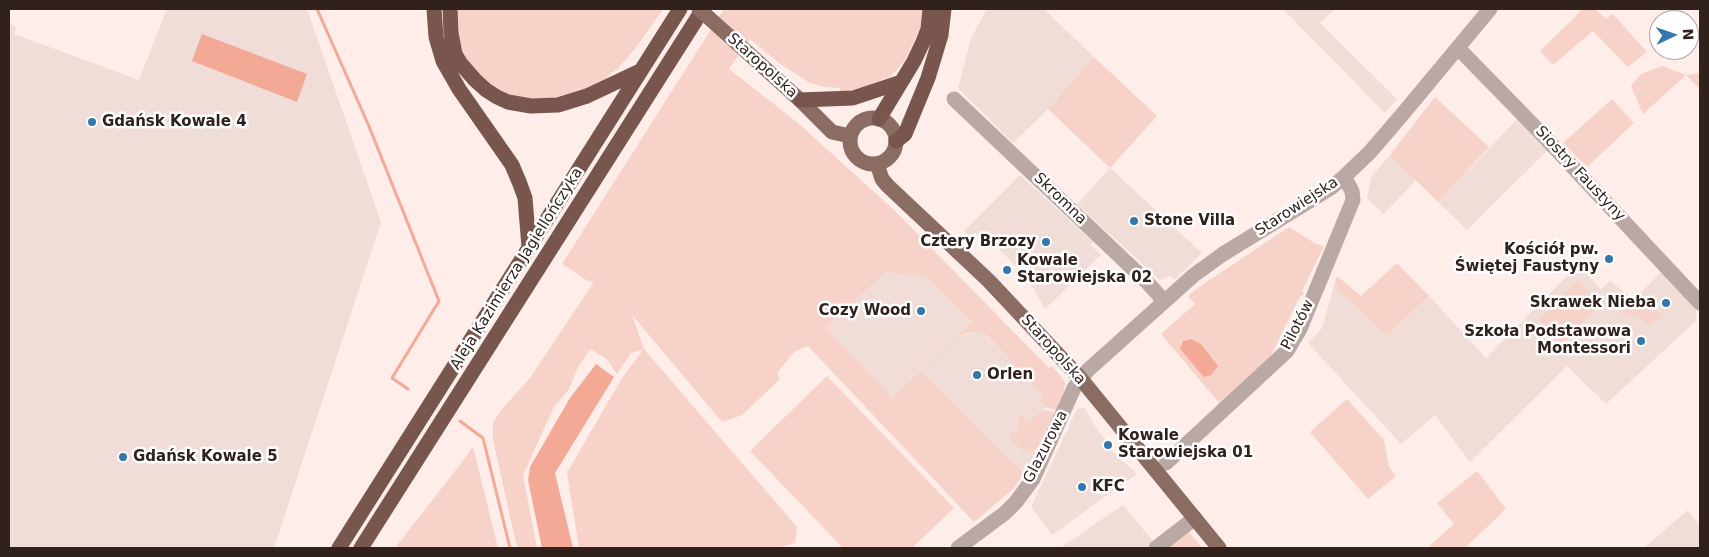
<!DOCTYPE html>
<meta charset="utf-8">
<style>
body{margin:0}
#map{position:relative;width:1709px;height:557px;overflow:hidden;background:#feede9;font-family:"DejaVu Sans",sans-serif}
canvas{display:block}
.frame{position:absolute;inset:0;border:10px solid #30211d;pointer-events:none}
.north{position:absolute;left:1649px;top:10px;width:50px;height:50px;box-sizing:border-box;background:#fff;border:1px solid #aca6a5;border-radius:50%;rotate:87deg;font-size:14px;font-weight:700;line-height:20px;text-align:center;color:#30211d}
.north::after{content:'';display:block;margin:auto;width:18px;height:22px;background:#3377ac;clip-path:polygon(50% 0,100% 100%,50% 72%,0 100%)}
</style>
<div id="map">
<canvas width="1709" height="557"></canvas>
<div class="frame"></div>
<div class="north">N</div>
</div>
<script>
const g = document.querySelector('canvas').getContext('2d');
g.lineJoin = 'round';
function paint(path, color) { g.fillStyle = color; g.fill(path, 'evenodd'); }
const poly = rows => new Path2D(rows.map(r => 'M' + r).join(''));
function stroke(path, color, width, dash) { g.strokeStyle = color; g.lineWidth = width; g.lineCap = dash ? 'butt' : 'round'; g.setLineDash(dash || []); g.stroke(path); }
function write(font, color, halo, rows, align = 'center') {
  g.font = font + ' "DejaVu Sans",sans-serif'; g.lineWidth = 5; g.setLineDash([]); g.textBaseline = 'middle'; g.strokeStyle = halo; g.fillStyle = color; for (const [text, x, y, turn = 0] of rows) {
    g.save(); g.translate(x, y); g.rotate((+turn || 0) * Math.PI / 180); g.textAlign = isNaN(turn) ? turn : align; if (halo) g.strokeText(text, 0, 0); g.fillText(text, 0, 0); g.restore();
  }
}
paint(poly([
 [167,9,307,9,381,222,274,548,9,548,9,23,16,27,14,34,139,80],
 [987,9,1044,9,1094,57,1048,109,1013,143,958,88,971,38],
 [1283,9,1335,9,1320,23,1397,99,1385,113],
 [1518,118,1548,150,1467,230,1438,202],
 [1390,155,1416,180,1384,214,1367,199,1371,177],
 [1110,168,1202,253,1174,280,1170,276,1160,280,1077,204],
 [1020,175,1093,242,1091,245,1101,255,1045,309,1028,279,997,247,975,233,971,236,964,231],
 [1578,265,1601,289,1610,281,1634,300,1662,271,1696,307,1696,321,1606,404,1567,366,1470,462,1435,415,1401,444,1308,343,1322,328,1334,286,1387,336,1429,296,1486,358],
 [885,271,926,277,972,322,959,336,974,332,985,335,1009,358,1014,366,1019,383,1026,377,1043,395,1038,400,1045,407,1029,423,1022,415,1019,430,1015,434,1012,431,1012,441,1015,446,1034,451,1037,449,1025,472,1006,457,922,371,893,398,826,328],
 [1084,407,1097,429,1106,441,1104,444,1137,474,1052,535,1031,507,1077,409],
 [1123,505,1154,542,1146,548,1060,548],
 [1688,510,1700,526,1700,548,1646,548,1645,547]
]), '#f1ddd7');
paint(poly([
 [456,9,663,9,635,49,617,69,600,83,584,91,557,100,531,101,500,92,479,76,461,52,457,32],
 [724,9,922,9,921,26,905,60,891,76,856,90,840,92,840,88,824,87,810,83,779,63,750,39,729,69,798,123,894,210,1049,368,1052,366,1062,378,1065,383,1063,394,1056,410,1045,407,1038,400,1043,395,1026,377,1019,384,1014,366,1009,358,986,335,974,332,963,334,958,337,922,371,1006,457,1025,472,1014,488,974,522,808,346,795,351,777,373,780,379,742,415,722,422,632,315,644,349,797,527,795,543,776,548,579,548,567,473,622,378,643,350,631,353,617,374,607,359,590,349,577,369,569,389,554,407,523,475,537,548,517,548,493,440,493,422,502,409,530,378,594,282,588,281,562,264],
 [885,272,926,277,972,322,893,398,826,328],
 [1583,9,1595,9,1606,19,1613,14,1647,52,1628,67,1593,31,1553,65,1540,51],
 [1094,57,1157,116,1110,168,1048,109],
 [1662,66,1686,75,1700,73,1700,89,1686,75,1643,114,1631,86,1641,74],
 [1435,97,1489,147,1438,202,1390,155],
 [1612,99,1634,123,1587,167,1563,143],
 [1289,227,1316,244,1324,246,1302,291,1304,293,1302,296,1300,296,1269,360,1221,405,1161,334,1195,304,1188,296,1195,290],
 [1397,263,1429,296,1387,336,1334,286,1337,276,1361,296],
 [1578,280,1602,303,1563,343,1539,320],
 [1641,292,1654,306,1652,307,1655,310,1662,315,1649,326,1640,317,1620,314],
 [827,376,954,508,912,548,843,548,750,451],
 [1347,399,1384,440,1389,467,1396,476,1368,499,1310,432],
 [1042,410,1055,412,1037,449,1030,452,1015,446,1012,441,1011,433,1011,430,1015,434,1018,430,1017,428,1019,425,1017,424,1020,421,1018,419,1022,415,1029,422],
 [473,447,498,548,395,548,462,462],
 [1477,471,1506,509,1465,548,1427,548,1454,524,1437,503],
 [1188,531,1202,548,1166,548]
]), '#f7d2c8');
paint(poly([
 [202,34,307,74,297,102,192,61],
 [1191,339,1201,344,1218,366,1211,375,1204,377,1180,349,1183,341],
 [596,364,614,377,555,473,573,548,542,548,528,480,530,467,570,398]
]), '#f3a995');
stroke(poly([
 [317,9,368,124,439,301,392,378,408,389],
 [460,421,483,438,510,548]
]), '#f3a995', 3);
stroke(poly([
 [1458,48,1539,131,1700,303],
 [954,99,1147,282,1164,301],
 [1166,463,1287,351,1300,329,1353,200,1352,191,1344,177],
 [958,548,1005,513,1016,502,1033,479,1074,388,1088,370,1194,275,1223,254,1332,187,1344,177,1370,152,1401,116,1490,9],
 [1156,548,1195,518]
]), '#baa8a4', 15);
stroke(poly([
 [738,44,800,100,832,132,850,136],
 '850 141a23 23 0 1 1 46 0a23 23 0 1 1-46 0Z',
 [877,164,882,179,888,186,989,281,1081,379,1219,548]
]), '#8a6c63', 15);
stroke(poly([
 [434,9,436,37,443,61,459,89,512,165,520,184,525,198,529,247],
 [450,9,451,33,455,54,461,64,475,80,486,90,497,97,508,102,531,106,558,105,587,96,640,71],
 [800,100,853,98,901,82],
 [879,119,914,61,923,42,928,29,930,9],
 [896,141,905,134,928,78,941,35,944,9],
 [339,548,680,9],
 [361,548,703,9]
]), '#79564d', 15);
stroke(poly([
 [699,9,738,44]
]), '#8a6c63', 15);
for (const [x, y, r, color] of [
 [92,122,5,"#3377ac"],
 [1134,221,5,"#3377ac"],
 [1046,242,5,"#3377ac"],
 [1609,259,5,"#3377ac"],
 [1007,270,5,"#3377ac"],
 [1666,303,5,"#3377ac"],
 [921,311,5,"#3377ac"],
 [1641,341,5,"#3377ac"],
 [977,375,5,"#3377ac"],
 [1108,445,5,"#3377ac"],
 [123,457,5,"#3377ac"],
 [1082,487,5,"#3377ac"]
]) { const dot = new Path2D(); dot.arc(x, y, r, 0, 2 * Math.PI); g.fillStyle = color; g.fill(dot); stroke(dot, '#fff', 2); }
write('15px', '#30211d', '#fff', [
 ["Staropolska",762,66,42],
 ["Siostry Faustyny",1580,174,47],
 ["Skromna",1060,199,44],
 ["Starowiejska",1297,207,-33],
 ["Aleja Kazimierza Jagiellończyka",517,269,-58],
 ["Pilotów",1298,325,-63],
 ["Staropolska",1053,350,48],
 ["Glazurowa",1046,447,-63]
]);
write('bold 15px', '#30211d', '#fff', [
 ["Gdańsk Kowale 4",102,122],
 ["Stone Villa",1144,221],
 ["Cztery Brzozy",1036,242,"right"],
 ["Kościół pw.",1599,250,"right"],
 ["Świętej Faustyny",1599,267,"right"],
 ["Kowale",1017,261],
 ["Starowiejska 02",1017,278],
 ["Skrawek Nieba",1656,303,"right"],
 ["Cozy Wood",911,311,"right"],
 ["Szkoła Podstawowa",1631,332,"right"],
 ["Montessori",1631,349,"right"],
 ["Orlen",987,375],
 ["Kowale",1118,436],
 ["Starowiejska 01",1118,453],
 ["Gdańsk Kowale 5",133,457],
 ["KFC",1092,487]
], 'left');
</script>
